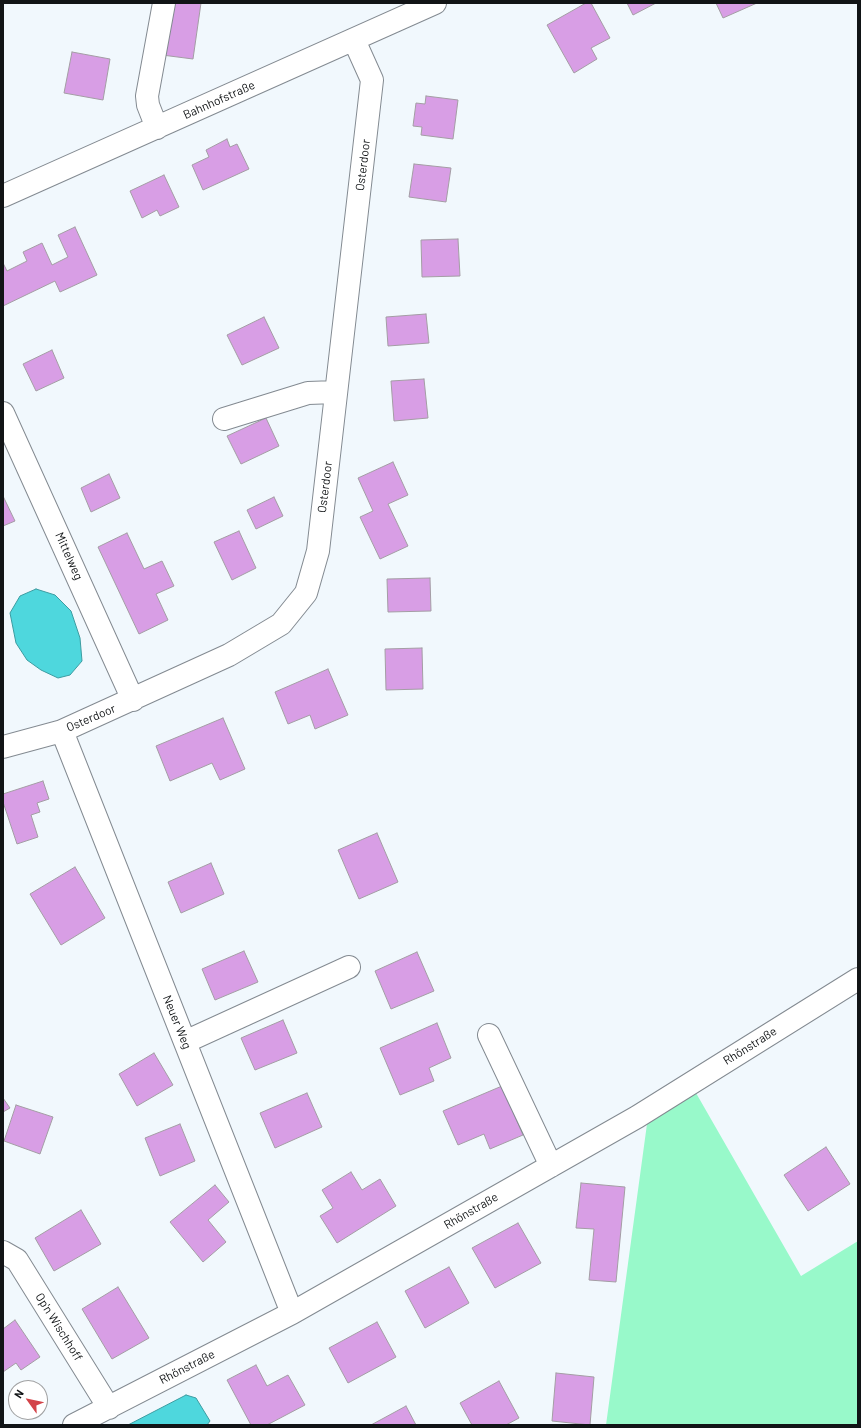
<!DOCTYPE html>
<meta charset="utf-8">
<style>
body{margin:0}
#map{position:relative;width:861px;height:1428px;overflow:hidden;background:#f1f8fd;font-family:Barlow,sans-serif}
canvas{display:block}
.frame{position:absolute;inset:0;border:4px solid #111416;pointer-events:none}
.north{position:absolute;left:8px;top:1380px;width:40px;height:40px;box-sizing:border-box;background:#fff;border:1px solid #a0a1a2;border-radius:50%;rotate:303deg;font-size:11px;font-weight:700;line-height:16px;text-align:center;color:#111416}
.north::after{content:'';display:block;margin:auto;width:14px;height:18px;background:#d34349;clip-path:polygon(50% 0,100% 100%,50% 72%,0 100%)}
</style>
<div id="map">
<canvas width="861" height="1428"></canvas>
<div class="frame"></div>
<div class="north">N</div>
</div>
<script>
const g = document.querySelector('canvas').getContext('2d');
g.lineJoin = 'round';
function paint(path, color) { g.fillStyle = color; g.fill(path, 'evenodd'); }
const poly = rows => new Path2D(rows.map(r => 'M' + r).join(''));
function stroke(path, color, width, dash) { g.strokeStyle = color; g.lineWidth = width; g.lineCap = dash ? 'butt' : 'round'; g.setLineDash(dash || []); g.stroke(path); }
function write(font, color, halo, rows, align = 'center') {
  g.font = font + ' Barlow,sans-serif'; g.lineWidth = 4; g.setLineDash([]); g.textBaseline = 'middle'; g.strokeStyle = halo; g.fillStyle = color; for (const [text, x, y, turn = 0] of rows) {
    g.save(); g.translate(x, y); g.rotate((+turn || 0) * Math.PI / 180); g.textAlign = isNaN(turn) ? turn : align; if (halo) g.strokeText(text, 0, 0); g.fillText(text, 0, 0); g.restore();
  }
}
paint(poly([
 [696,1093,801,1276,858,1241,858,1425,606,1425,647,1124]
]), '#98f9ca');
const water = poly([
 [36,589,55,595,71,611,80,638,82,661,70,675,58,678,41,670,27,660,16,643,10,613,20,596,36,589],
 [186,1395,196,1398,210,1421,207,1425,128,1425,186,1395]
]);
paint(water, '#4ed7dd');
stroke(water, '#3c9ca1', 1);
const building = poly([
 [169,3,201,3,193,59,162,55,169,3],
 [586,3,591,3,610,38,591,48,597,59,574,73,547,25,586,3],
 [627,3,656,3,633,15,627,3],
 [716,3,757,3,723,18,716,3],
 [72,52,110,59,103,100,64,93,72,52],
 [426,96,458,100,453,139,421,135,422,127,413,126,416,103,425,104,426,96],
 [227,139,230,147,237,144,249,169,203,190,192,165,209,157,206,150,227,139],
 [414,164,451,168,446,202,409,197,414,164],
 [164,175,179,207,160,216,157,210,142,218,130,191,164,175],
 [75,227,97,275,60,292,55,281,3,306,3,263,7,271,27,261,23,252,42,243,52,265,68,257,58,235,75,227],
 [458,239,460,276,422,277,421,240,458,239],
 [426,314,429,343,388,346,386,317,426,314],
 [264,317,279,348,242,365,227,335,264,317],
 [52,350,64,378,36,391,23,364,52,350],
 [424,379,428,418,394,421,391,381,424,379],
 [266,418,279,446,241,464,227,436,266,418],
 [393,462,408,495,388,504,408,546,380,559,360,517,373,511,358,478,393,462],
 [109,474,120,498,91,512,81,488,109,474],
 [3,496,15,521,3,526,3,496],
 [274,497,283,516,256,529,247,510,274,497],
 [239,531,256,568,232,580,214,542,239,531],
 [127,533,144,569,162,561,174,586,156,594,168,620,139,634,98,547,127,533],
 [430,578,431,611,388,612,387,579,430,578],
 [422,648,423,689,386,690,385,649,422,648],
 [328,669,348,715,315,729,310,715,288,724,275,692,328,669],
 [223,718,245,769,220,780,212,763,170,781,156,746,223,718],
 [43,781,49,799,37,803,40,812,31,815,38,837,17,844,3,802,3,794,43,781],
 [377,833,398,882,359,899,338,850,377,833],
 [211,863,224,894,181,913,168,882,211,863],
 [75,867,105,918,61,945,30,894,75,867],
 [244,951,258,982,215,1000,202,969,244,951],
 [417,952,434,991,391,1009,375,971,417,952],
 [283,1020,297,1053,255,1070,241,1038,283,1020],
 [437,1023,451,1058,429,1068,434,1081,400,1095,380,1048,437,1023],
 [154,1053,173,1085,137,1106,119,1074,154,1053],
 [502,1086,523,1135,490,1149,484,1134,458,1145,443,1111,502,1086],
 [307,1093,322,1127,275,1148,260,1113,307,1093],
 [3,1098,10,1108,3,1112,3,1098],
 [16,1105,53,1117,40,1154,4,1141,16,1105],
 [180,1124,195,1161,160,1176,145,1138,180,1124],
 [826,1147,850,1184,808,1211,784,1175,826,1147],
 [351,1172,362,1190,380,1179,396,1206,337,1243,320,1216,333,1208,322,1190,351,1172],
 [581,1183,625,1187,616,1282,589,1280,594,1229,576,1228,581,1183],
 [215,1185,229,1202,208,1220,226,1242,203,1262,170,1222,215,1185],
 [81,1210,101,1244,54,1271,35,1238,81,1210],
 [518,1223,541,1263,495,1288,472,1248,518,1223],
 [449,1267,469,1303,425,1328,405,1291,449,1267],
 [118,1287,149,1338,112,1359,82,1309,118,1287],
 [15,1320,40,1357,21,1370,16,1363,3,1372,3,1329,15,1320],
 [377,1322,396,1357,348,1383,329,1348,377,1322],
 [256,1365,267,1386,288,1375,305,1405,267,1425,251,1425,227,1380,256,1365],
 [556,1373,594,1377,590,1425,552,1421,556,1373],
 [499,1381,519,1418,506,1425,472,1425,460,1403,499,1381],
 [406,1406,416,1425,371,1425,406,1406]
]);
paint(building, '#d89ee5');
stroke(building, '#a39da4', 1);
const minor = poly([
 [157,128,148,105,147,96,164,3],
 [3,196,435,3],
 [3,413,133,700],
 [224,419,308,393,336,392],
 [62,731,292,1313],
 [3,747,62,731,229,655,281,624,306,593,318,551,372,80,354,40],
 [489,1035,551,1166],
 [185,1042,349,967],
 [3,1252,17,1260,109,1408],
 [74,1425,292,1313,637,1117,858,979]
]);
stroke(minor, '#838a91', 24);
stroke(minor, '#fff', 22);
write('12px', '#111416', '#fff', [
 ["Bahnhofstraße",219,100,-24],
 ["Osterdoor",363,165,-83],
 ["Osterdoor",325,487,-83],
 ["Mittelweg",69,556,66],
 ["Osterdoor",91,718,-23],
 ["Neuer Weg",177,1022,68],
 ["Rhönstraße",750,1046,-32],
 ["Rhönstraße",471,1211,-30],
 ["Op'n Wischhoff",59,1327,58],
 ["Rhönstraße",187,1367,-27]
]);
</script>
